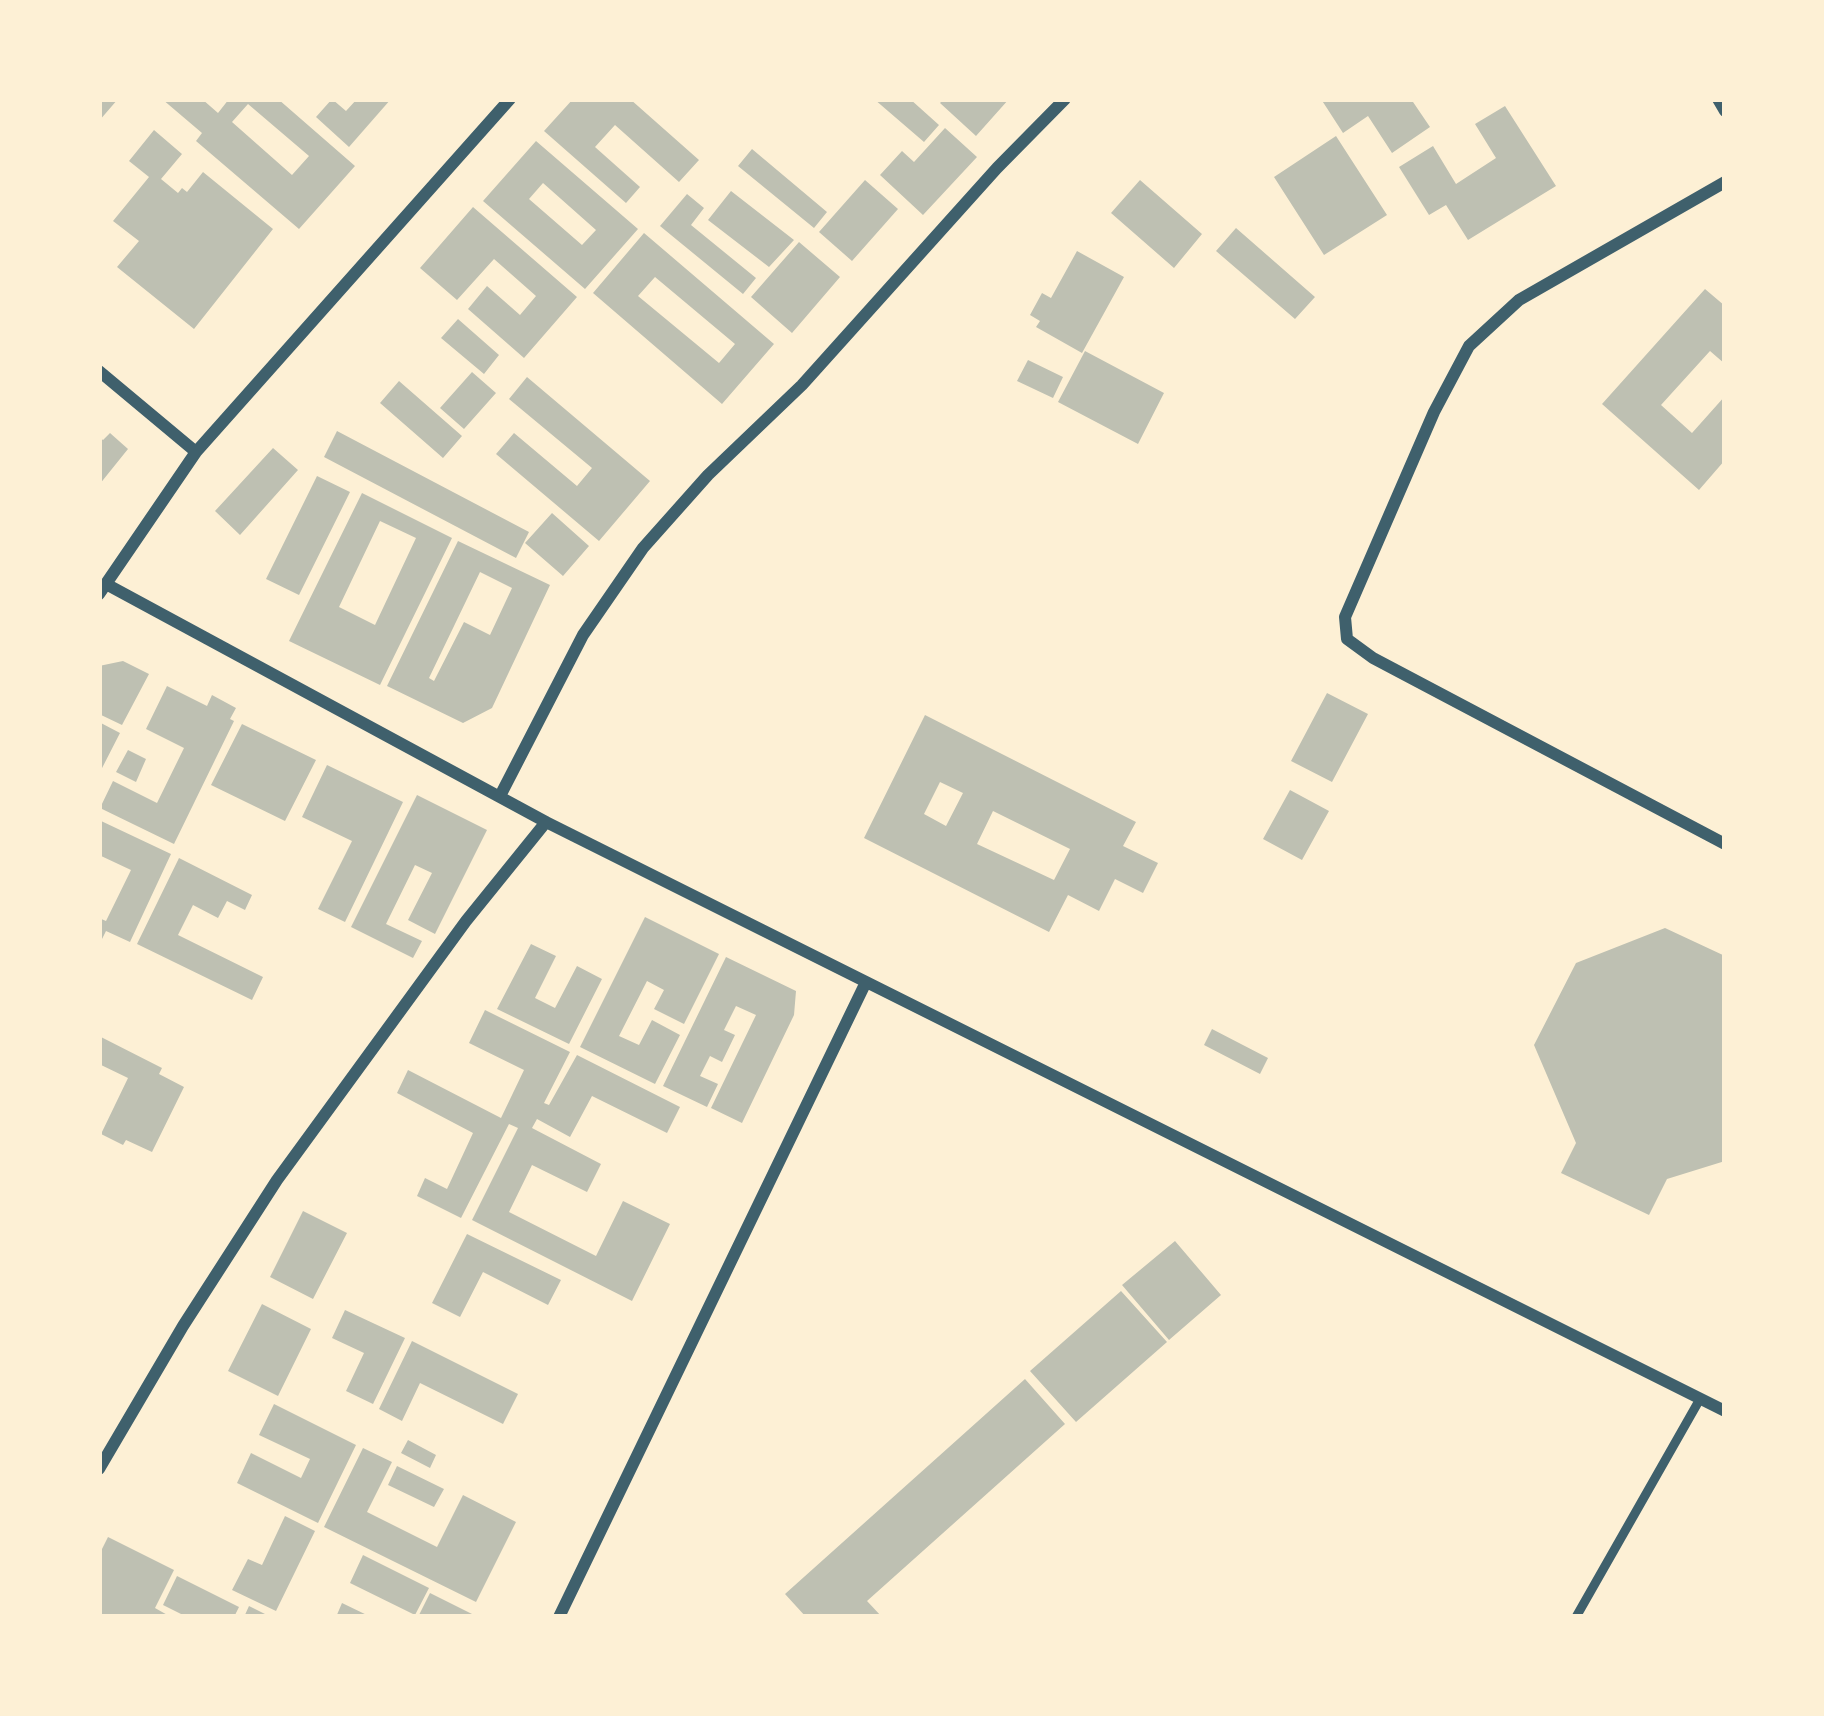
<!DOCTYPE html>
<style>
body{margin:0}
#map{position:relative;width:1824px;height:1716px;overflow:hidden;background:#fdf0d5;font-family:"Asap Condensed",sans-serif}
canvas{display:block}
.frame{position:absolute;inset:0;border:102px solid #fdf0d5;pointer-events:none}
</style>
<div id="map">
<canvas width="1824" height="1716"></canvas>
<div class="frame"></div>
</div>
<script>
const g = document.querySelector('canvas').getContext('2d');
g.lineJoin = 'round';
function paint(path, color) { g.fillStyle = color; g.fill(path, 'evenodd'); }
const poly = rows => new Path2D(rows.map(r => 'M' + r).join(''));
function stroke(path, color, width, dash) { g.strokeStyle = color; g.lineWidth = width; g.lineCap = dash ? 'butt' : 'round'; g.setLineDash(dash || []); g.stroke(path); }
paint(poly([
 [99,99,118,99,99,121],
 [162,99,202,99,218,113,229,99,278,99,355,166,299,229,196,141,202,133],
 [248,104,309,156,292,175,232,122],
 [332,99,346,111,357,99,391,99,349,147,316,117],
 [573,99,630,99,699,160,679,182,615,125,595,147,640,187,626,203,544,131],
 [874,99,910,99,939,125,924,142],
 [944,99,1009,99,976,136,940,103],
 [1321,99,1411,99,1430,127,1392,153,1368,116,1343,133],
 [1505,106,1556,186,1468,240,1446,205,1429,215,1399,167,1433,146,1456,184,1496,158,1475,124],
 [945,128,977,157,923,215,880,175,902,151,914,162],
 [154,130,182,154,161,179,178,193,182,188,187,192,203,172,273,229,194,329,117,267,139,241,113,221,149,177,129,161],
 [1336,136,1387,215,1324,255,1274,177],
 [536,141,638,229,585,289,483,201],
 [543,183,596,230,582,245,529,199],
 [752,149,827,212,814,228,738,166],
 [865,180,898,209,852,261,819,232],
 [1140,180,1202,234,1174,268,1111,213],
 [731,191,794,240,769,267,708,220],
 [687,194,704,208,691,225,756,278,743,294,660,226],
 [473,207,577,297,524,358,468,309,487,286,520,315,536,296,494,259,457,300,420,268],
 [1236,228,1315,297,1295,319,1216,251],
 [644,233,774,344,722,404,593,293],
 [655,277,735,344,719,363,638,296],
 [799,242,840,277,792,333,751,297],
 [1077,251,1124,277,1082,353,1036,327,1040,321,1030,315,1042,293,1051,298],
 [1705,289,1725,306,1725,364,1710,351,1661,405,1692,433,1725,396,1725,460,1699,490,1602,404],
 [458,319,499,355,484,374,441,338],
 [1085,351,1164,393,1138,444,1058,402],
 [1028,360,1063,377,1053,398,1017,381],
 [472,372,496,393,464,429,440,408],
 [527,377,650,481,599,541,496,454,514,433,577,486,592,468,509,399],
 [399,381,462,436,443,458,380,403],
 [337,431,529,532,516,558,324,457],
 [110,433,128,449,99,485,99,437,103,440],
 [273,448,298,470,240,535,215,511],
 [317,476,350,492,299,595,266,579],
 [362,493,452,538,380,685,289,641],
 [380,521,416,538,375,625,339,607],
 [552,513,589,546,563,576,525,543],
 [458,541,550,585,492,708,463,723,387,686],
 [480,572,512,588,490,635,464,622,434,681,429,678],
 [123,661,149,674,122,725,99,714,99,666],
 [167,686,207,706,212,695,236,708,230,719,234,721,174,844,100,808,113,781,157,803,184,748,146,729],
 [1327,693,1368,714,1332,782,1291,761],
 [925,715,1136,822,1123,846,1158,863,1143,893,1115,879,1099,911,1068,895,1049,932,864,838],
 [940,782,963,793,946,826,924,814],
 [993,811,1070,849,1054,880,977,844],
 [99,722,120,733,99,774],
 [242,724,316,760,285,821,211,785],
 [128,750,146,759,136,782,116,772],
 [327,765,403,802,345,922,318,909,352,841,302,817],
 [1290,790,1329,811,1302,860,1263,839],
 [417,795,487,830,435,934,408,920,432,873,415,865,386,924,422,941,413,958,351,927],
 [99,820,171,854,130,942,106,931,99,945,99,918,106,921,131,870,99,855],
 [179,858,252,895,245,910,227,901,218,918,193,905,178,935,263,977,252,1000,137,944],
 [645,917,719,954,684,1024,654,1009,664,990,647,981,619,1036,639,1045,652,1020,680,1035,655,1084,580,1047],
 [1665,928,1725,956,1725,1161,1667,1179,1649,1215,1561,1173,1576,1143,1534,1045,1576,963],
 [531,944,556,956,535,998,555,1008,577,966,602,979,569,1044,497,1009],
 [726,957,796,991,794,1015,742,1123,711,1108,756,1015,736,1006,724,1030,735,1035,722,1062,710,1056,700,1076,718,1084,707,1107,663,1086],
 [485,1010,570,1052,544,1103,549,1105,577,1055,680,1107,667,1133,592,1096,570,1137,537,1119,532,1128,601,1164,587,1192,532,1165,509,1212,596,1256,623,1201,670,1224,632,1301,472,1220,518,1128,509,1124,461,1218,417,1196,425,1178,447,1189,473,1133,397,1093,408,1070,501,1118,524,1070,469,1043],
 [1212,1029,1268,1058,1260,1074,1204,1045],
 [99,1036,162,1068,159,1074,184,1087,152,1152,126,1140,123,1145,101,1134,128,1078,99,1064],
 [303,1211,347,1233,313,1299,270,1277],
 [467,1234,561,1280,548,1305,483,1272,460,1317,432,1303],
 [1175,1241,1221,1295,1169,1340,1122,1285],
 [1121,1291,1167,1342,1076,1422,1030,1371],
 [262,1304,311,1329,278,1396,228,1371],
 [345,1310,405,1338,373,1404,346,1391,364,1353,332,1338],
 [412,1341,518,1394,503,1424,420,1383,402,1421,379,1409],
 [1025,1379,1065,1424,867,1601,882,1617,806,1617,785,1594],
 [274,1404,356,1445,318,1523,237,1483,251,1453,301,1478,310,1459,259,1435],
 [408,1440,436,1455,430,1468,401,1453],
 [363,1448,392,1462,367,1512,437,1547,463,1495,516,1522,476,1602,324,1527],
 [397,1466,444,1489,434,1507,388,1485],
 [285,1516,315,1531,276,1611,232,1590,248,1559,262,1565],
 [108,1537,174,1570,155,1608,171,1617,99,1617,99,1555],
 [363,1555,429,1588,415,1615,350,1583],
 [177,1576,239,1607,234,1617,187,1617,163,1605],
 [430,1593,478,1617,418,1617],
 [342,1603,371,1617,336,1617],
 [249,1606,271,1617,244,1617]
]), '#bec0b2');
stroke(poly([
 [1576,1617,1700,1399]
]), '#3f606c', 9);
stroke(poly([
 [1718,99,1725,111],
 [1725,182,1519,300,1469,346,1434,412,1345,617,1347,639,1373,658,1725,844],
 [99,371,196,452],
 [106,584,546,822,1725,1411],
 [99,594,196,452,510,99],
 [500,796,583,635,643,548,708,475,802,385,997,168,1065,99],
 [99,1469,183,1326,277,1180,466,921,546,822],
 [559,1617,866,982]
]), '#3f606c', 12);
</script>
